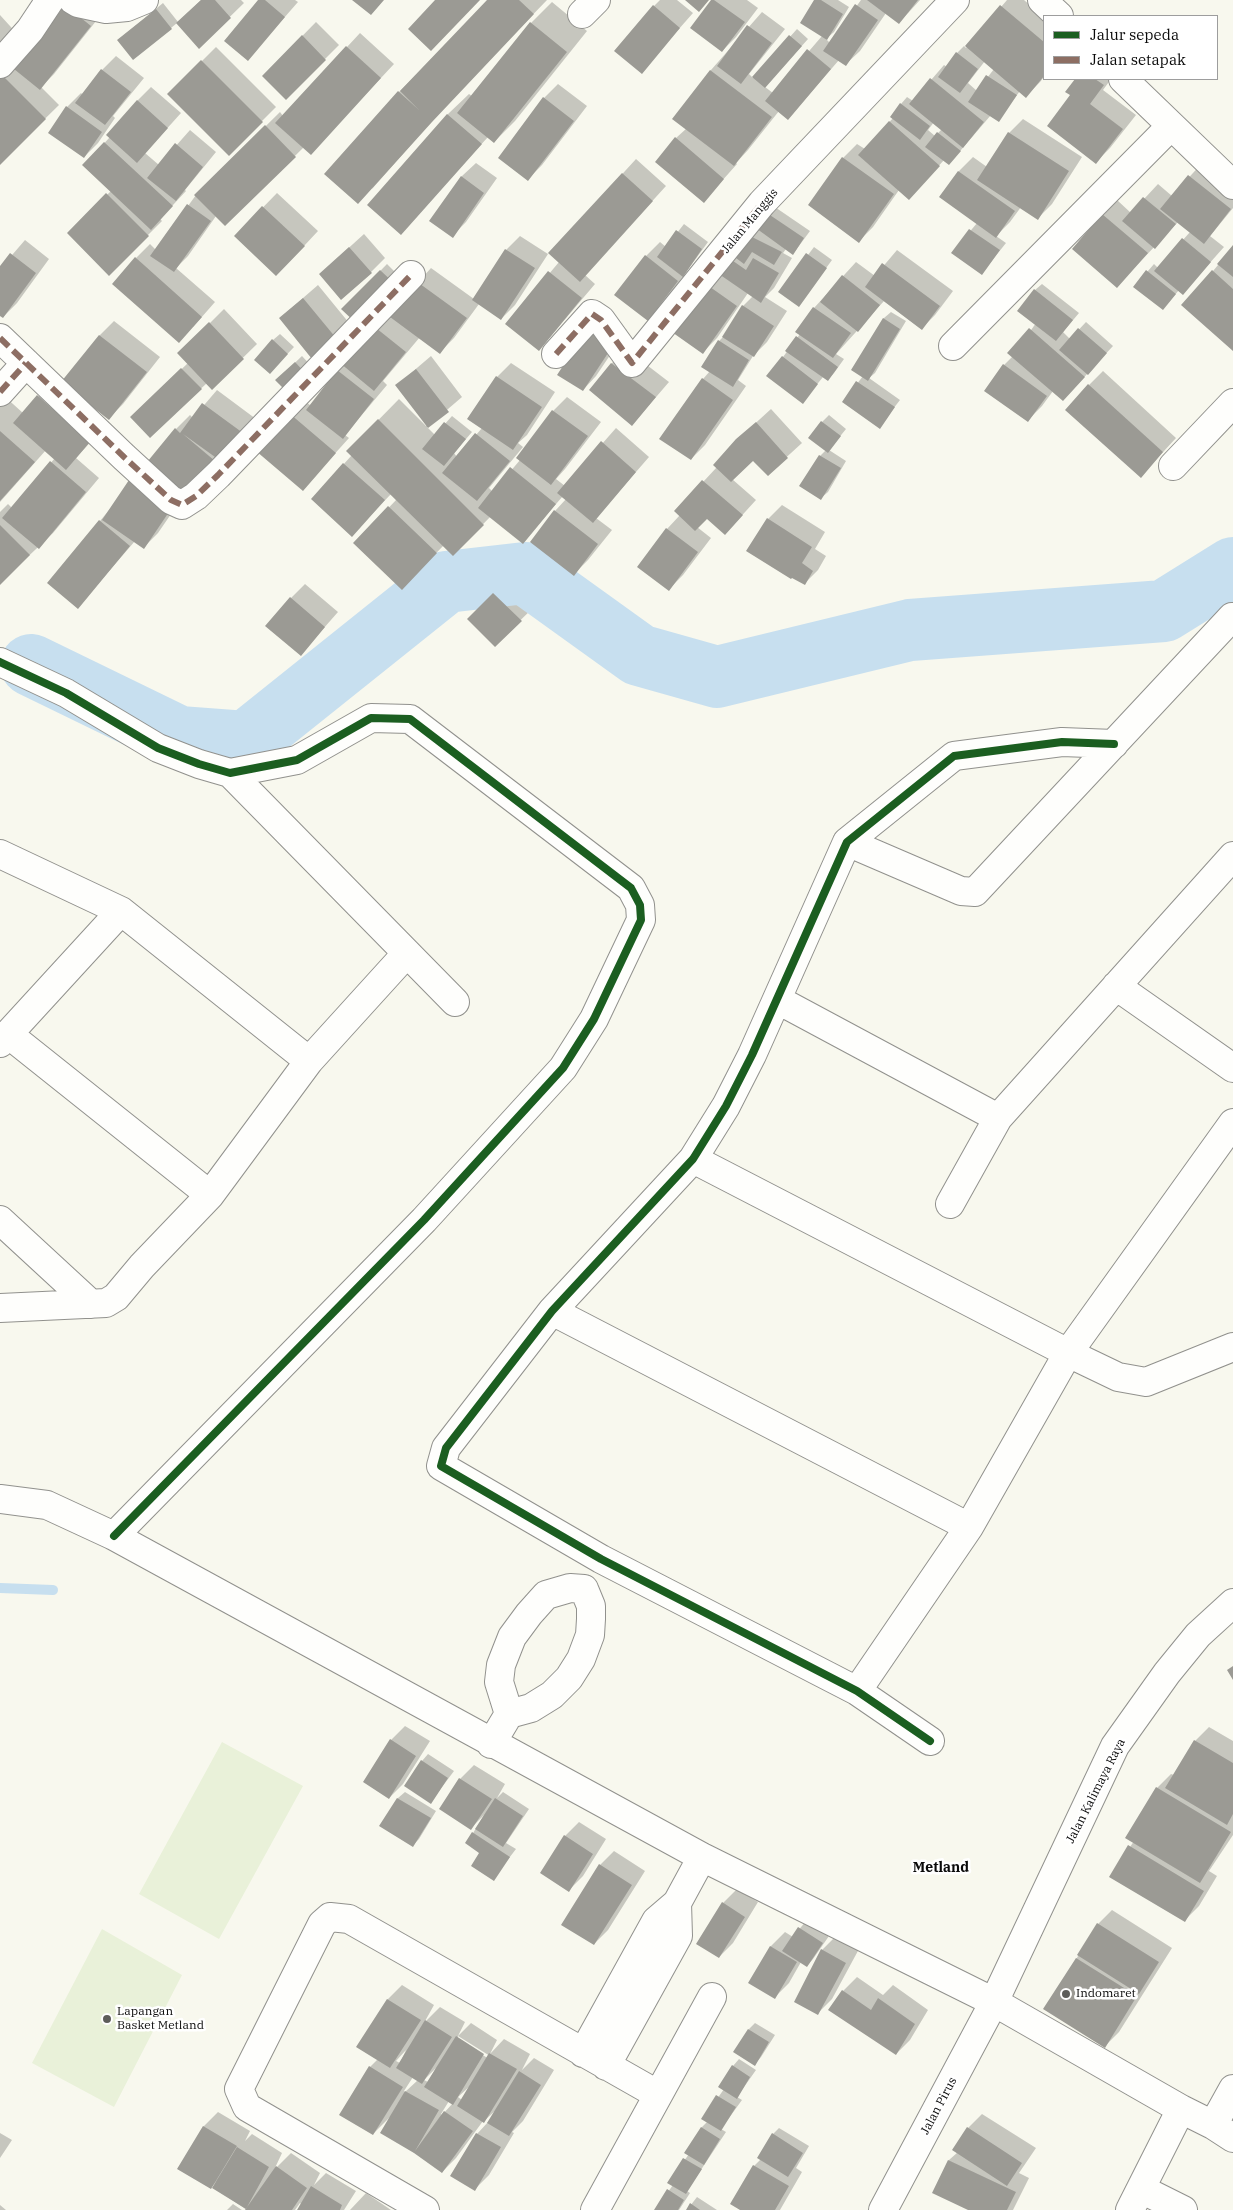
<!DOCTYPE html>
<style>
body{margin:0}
#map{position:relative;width:1233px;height:2210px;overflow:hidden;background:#f8f8ee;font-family:"IBM Plex Serif",serif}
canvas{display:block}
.legend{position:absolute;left:1043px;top:15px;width:175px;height:65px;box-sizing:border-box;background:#fff;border:1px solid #9d9d9d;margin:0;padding:6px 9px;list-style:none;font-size:15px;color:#0a0a0a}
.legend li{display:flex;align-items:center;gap:10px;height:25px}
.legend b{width:25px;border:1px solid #9d9d9d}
</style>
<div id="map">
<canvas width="1233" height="2210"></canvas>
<ul class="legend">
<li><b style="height:6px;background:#1b5e20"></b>Jalur sepeda</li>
<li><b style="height:6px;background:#8d6e63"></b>Jalan setapak</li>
</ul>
</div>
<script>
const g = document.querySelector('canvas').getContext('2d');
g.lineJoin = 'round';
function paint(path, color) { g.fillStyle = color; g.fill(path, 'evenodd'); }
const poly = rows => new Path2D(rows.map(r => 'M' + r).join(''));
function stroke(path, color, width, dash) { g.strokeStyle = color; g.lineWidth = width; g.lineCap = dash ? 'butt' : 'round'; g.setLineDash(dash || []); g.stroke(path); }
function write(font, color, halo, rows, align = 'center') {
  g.font = font + ' "IBM Plex Serif",serif'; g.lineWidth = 5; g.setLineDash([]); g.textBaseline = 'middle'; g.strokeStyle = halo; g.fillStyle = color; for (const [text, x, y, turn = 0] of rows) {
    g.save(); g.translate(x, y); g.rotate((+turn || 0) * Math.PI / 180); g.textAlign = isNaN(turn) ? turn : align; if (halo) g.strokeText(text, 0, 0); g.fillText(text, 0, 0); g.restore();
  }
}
paint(poly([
 [222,1742,303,1786,219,1939,139,1894],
 [102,1929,182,1975,114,2107,32,2063]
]), '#e9f1d9');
paint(poly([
 [201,0,241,0,244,3,199,47,177,23,171,28,118,40,163,3,178,22],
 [260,0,295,0,298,2,248,59],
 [489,0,547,0,445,106,372,189,399,92],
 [660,0,677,0,693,13,641,72,654,6],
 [713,0,747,0,758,8,736,37,722,51],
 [816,0,838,0,849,7,834,32,826,39,830,43,861,0,920,0,899,23,886,13,860,51,846,64,839,60,788,119,779,111,748,150,736,163,737,164,704,201,676,138,687,128,674,118,711,70,762,12,785,29,749,74,753,78,797,29,808,39,765,87,773,93,822,36],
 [1007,0,1024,0,1044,17,1044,77,1040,82,1026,96,1020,91,998,120,991,115,955,157,944,160,909,199,899,190,873,227,859,241,809,205,843,158,857,144,865,149,893,118,901,104,907,97,913,101,944,65,947,67,957,53,964,46,966,48],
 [985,61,994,69,977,91,968,83],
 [934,122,942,129,935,136,928,130],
 [552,2,587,31,515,121,494,142,488,137,400,233,368,205,448,114,469,94,472,96,531,23],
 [66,6,104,11,54,74,41,87,59,105,0,163,0,78],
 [0,15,20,37,0,57],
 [316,22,339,45,286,98,263,76],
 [360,33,394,64,324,139,304,147,225,225,216,216,188,256,176,268,215,302,193,327,136,258,150,244,156,250,196,195,280,112,283,116],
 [216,47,276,107,229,154,169,94],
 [116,56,144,78,113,116,115,118,98,143,84,157,67,107,81,93,83,95,102,70],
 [1077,79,1111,79,1103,90,1136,115,1110,148,1096,162,1071,95,1067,92],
 [558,84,587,106,542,165,528,179,544,98],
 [151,87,181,113,145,153,159,165,190,130,216,152,185,190,186,191,160,219,162,221,109,274,68,233,111,191,84,165,110,137,137,101],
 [1023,119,1082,157,1052,204,1038,218,1021,207,1010,222,996,236,1006,243,982,273,953,252,977,223,941,197,959,171,973,157,987,167,1009,133],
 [636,159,666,186,585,275,595,284,539,350,507,324,559,262,550,253],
 [1203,162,1233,186,1233,208,1210,236,1224,247,1183,293,1179,290,1169,302,1135,286,1154,264,1158,268,1190,232,1178,222,1117,286,1073,249,1117,200,1131,213,1158,184,1172,196],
 [476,163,497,178,466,222,452,236,462,176],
 [277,193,318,231,290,261,235,236],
 [769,203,810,231,793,254,786,249,783,253,792,258,774,288,765,297,787,311,767,342,753,356,738,380,746,386,705,445,691,459,703,379,710,371,719,341,726,334,743,306,753,296,748,293,717,338,703,352,671,330],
 [684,224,708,242,662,305,648,319,646,256,660,242,666,247],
 [364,234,385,258,371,272,320,274],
 [520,236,548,254,515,305,501,319,479,304,454,338,440,352,420,337,383,381,387,385,345,435,349,438,303,489,258,451,304,400,311,406,338,371,431,268,474,299,506,250],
 [25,240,49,259,17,303,3,317,0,314,0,269],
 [814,247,832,260,799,305,780,292],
 [1233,247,1233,349,1213,271],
 [897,250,953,291,935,315,921,329,884,301,836,354,844,359,834,373,827,380,823,377,802,403,783,357,800,334,814,308,856,262,875,276],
 [387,264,401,278,343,309],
 [1042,284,1079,313,1063,332,1070,339,1086,322,1113,346,1063,400,1053,391,1042,406,1028,420,1004,365,1013,356,1036,323,1035,290],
 [318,285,354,329,340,343,280,318],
 [224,309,257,344,212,388,207,383,150,436,146,403,188,363,193,340],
 [891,312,906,321,875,373,869,378,900,400,879,427,843,402,863,376,852,370,884,318],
 [603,314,627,330,596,376,583,390],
 [114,321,160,357,123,404,109,418,63,382,100,335],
 [280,334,294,347,276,366,273,340],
 [626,349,669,382,632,425,591,390,612,363],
 [302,356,314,369,277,380],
 [431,356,462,397,427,427,435,435,452,416,472,432,454,453,457,457,482,428,469,419,497,377,511,363,555,392,527,435,518,443,523,447,489,488,493,492,520,460,553,411,567,397,601,422,565,469,556,479,565,486,616,428,649,457,596,518,612,530,588,560,574,574,555,511,566,499,563,496,523,542,491,516,453,555,444,545,416,574,355,543,397,499,391,494,352,535,312,499,352,455,348,451,399,399,426,426,427,425,397,385],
 [1103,371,1176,438,1141,476,1089,385],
 [52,382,103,428,76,458,99,478,53,533,0,583,0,512,8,504,12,508,55,458,46,450,0,502,0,397,3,395,23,413],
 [217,390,256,419,182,498,158,533,144,547,135,541,78,607,100,521,176,429,190,415,193,418],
 [771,409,802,443,768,474,753,459,732,479,756,500,725,534,707,517,697,527,711,538,683,575,669,589,667,529,680,515,676,511,717,467,737,440],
 [829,415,846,429,829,450,846,461,828,492,821,498,820,456,826,450,822,422],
 [782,505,825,532,815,549,826,556,818,570,804,584,768,519],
 [508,580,535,606,495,645,468,619],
 [305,584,338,612,301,654,291,598],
 [405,1726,430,1741,403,1784,389,1798,391,1740],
 [1209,1727,1233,1741,1233,1835,1209,1871,1217,1876,1199,1906,1185,1920,1111,1876,1134,1841,1127,1837,1157,1788,1171,1774,1174,1775,1195,1741],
 [428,1754,454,1771,430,1803,422,1761],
 [474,1765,505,1784,497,1798,503,1792,529,1809,506,1843,516,1849,493,1879,481,1853,467,1843,484,1815,471,1828,460,1779],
 [405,1792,436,1811,419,1839,413,1845,381,1826,398,1798],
 [579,1822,606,1839,583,1876,569,1890,565,1836],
 [614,1851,645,1871,608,1930,594,1944,600,1865],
 [737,1889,758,1902,733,1943,719,1957,723,1903],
 [1112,1910,1172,1948,1119,2032,1105,2046,1045,2009,1098,1924],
 [806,1921,829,1936,813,1959,807,1966,801,1962,789,1983,775,1997,750,1982,771,1946,785,1932,793,1937],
 [836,1936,859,1949,832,1999,818,2013,822,1950],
 [857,1977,883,1995,893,1985,928,2010,910,2040,896,2054,843,1991],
 [402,1985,434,2005,424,2023,440,2007,465,2022,458,2036,471,2023,497,2040,490,2054,504,2039,530,2054,522,2070,534,2058,554,2070,523,2121,512,2132,514,2133,489,2175,475,2189,477,2134,489,2121,495,2111,484,2121,483,2121,456,2158,442,2172,414,2152,390,2117,373,2134,370,2067,378,2059,358,2047,388,1999],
 [458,2036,490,2056,489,2059,458,2039],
 [406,2050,400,2063,396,2061],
 [436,2068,428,2082,424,2080],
 [413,2077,418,2080,405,2092,404,2091],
 [470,2086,462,2100,458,2097],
 [449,2101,453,2103,442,2115,441,2114],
 [755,2023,775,2035,761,2057,755,2064,749,2029],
 [739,2059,756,2070,737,2097,742,2100,721,2129,726,2132,687,2191,690,2193,679,2210,655,2210,673,2185,669,2182,689,2154,702,2127,708,2121,703,2119,724,2089,733,2066],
 [218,2112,250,2131,245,2141,252,2134,282,2153,274,2170,291,2153,320,2173,314,2185,326,2173,356,2191,344,2210,298,2210,301,2204,300,2203,295,2210,247,2210,214,2188,218,2180,211,2187,179,2168,204,2126],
 [982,2114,1036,2148,1019,2173,1029,2178,1013,2210,971,2210,934,2192,949,2160,958,2152,954,2150,968,2128],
 [779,2128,809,2146,796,2168,802,2172,780,2210,743,2210,754,2166,761,2159,773,2134],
 [0,2133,12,2140,0,2158],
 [366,2193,391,2210,350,2210],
 [697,2197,717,2210,687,2210],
 [233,2204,242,2210,227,2210],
 [0,2205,6,2210,0,2210]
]), '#0003');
stroke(poly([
 [0,1588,53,1590]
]), '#c7dfef', 10);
stroke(poly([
 [31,665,179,737,246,742,446,582,525,573,639,655,717,677,910,630,1164,611,1233,568]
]), '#c7dfef', 62);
paint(poly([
 [201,0,215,0,231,18,199,49,176,23],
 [258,0,265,0,285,17,248,61,224,41],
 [352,0,384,0,371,15],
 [435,0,480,0,431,51,408,29],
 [487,0,519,0,534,14,432,122,358,204,324,174,398,91,419,110,400,91],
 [685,0,709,0,699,12],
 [711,0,714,0,745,22,722,52,690,28],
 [814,0,821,0,843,14,827,40,800,23],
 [867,0,918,0,899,24],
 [855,4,878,20,846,66,823,51],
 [65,5,91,26,40,90,14,69],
 [653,5,680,28,642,74,614,51],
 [1000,5,1044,42,1044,76,1026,98,965,46],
 [156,9,172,29,133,60,117,40],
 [530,22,567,52,494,143,457,113],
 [747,25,772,43,741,84,717,66],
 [302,35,326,60,286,100,262,76],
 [789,35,802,46,765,88,752,77],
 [346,46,381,78,311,155,275,123],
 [807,49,831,69,788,120,765,101],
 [956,52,978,69,960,93,938,77],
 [201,60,263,122,229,156,167,94],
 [101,69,131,92,105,125,75,103],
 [710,70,772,117,734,166,672,119],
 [2,75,46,119,0,165,0,77],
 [986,75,1017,95,999,122,968,102],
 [930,78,984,122,963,148,909,104],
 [1075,79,1095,79,1104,85,1090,104,1123,129,1096,164,1047,126,1070,95,1065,92],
 [543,97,574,121,528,181,498,158],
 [137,100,168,128,137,163,106,135],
 [900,103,930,126,920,140,890,117],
 [66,106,102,132,84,158,48,133],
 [447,114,482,144,401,235,367,205],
 [889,121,940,166,909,200,858,155],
 [265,125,296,157,225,226,194,195],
 [937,132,961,151,949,165,925,147],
 [1008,132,1069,171,1038,220,977,180],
 [675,137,724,179,704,203,655,162],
 [104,142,173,206,151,230,82,165],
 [175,143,203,167,176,201,147,178],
 [842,157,894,194,859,243,808,205],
 [958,171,1015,211,996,238,939,197],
 [622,173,653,201,580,282,548,253],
 [1188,175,1231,209,1204,244,1160,209],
 [461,176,484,193,453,238,429,221],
 [106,193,149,236,109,276,67,233],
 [1143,197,1176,224,1155,249,1122,221],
 [187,204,211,221,174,272,150,256],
 [262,206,305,246,276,276,234,236],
 [761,209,804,238,793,255,753,226],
 [1102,214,1148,253,1117,288,1072,249],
 [969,229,1000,250,982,275,951,253],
 [676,230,702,249,683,277,657,257],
 [748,235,782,252,774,265,752,252,744,264,728,252],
 [1182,238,1211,262,1183,295,1154,271],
 [1233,245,1233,277,1217,264],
 [349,247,372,273,341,300,319,274],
 [505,249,535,268,501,320,472,300],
 [10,253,36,273,3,318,0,316,0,266],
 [806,253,827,268,799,307,778,292],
 [645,255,678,281,648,321,614,295],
 [726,256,746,270,753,258,779,273,761,303,716,272],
 [135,257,202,317,179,343,112,284],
 [882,263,940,306,922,330,865,287],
 [380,270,396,285,357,324,341,309],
 [1146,270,1176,294,1163,310,1133,287],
 [1212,270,1233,289,1233,351,1181,305],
 [548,271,582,298,539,351,505,324],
 [842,275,880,305,858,332,820,302],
 [416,281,467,318,440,354,390,317],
 [703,282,737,306,703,354,669,330],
 [1034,289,1073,320,1056,341,1017,311],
 [303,298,341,344,316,364,279,318],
 [742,305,774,326,754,357,722,337],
 [813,307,851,333,833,358,795,332],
 [883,318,900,329,868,381,851,370],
 [209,322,244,359,212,390,177,353],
 [371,324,406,352,374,391,340,363],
 [588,328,614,344,583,391,557,375],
 [1029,328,1085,377,1063,401,1007,353],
 [1078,328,1107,353,1088,375,1059,350],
 [99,335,147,372,109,420,61,382],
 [796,336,838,367,828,381,785,351],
 [272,339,288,354,270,374,254,360],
 [718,340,749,360,733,387,701,367],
 [782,356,818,384,803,404,766,376],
 [295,362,308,376,289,394,275,380],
 [611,363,656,397,632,426,589,390],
 [1003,364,1047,396,1028,422,984,391],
 [181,368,202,389,150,438,130,417],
 [416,369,449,412,428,428,395,385],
 [337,370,374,399,343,439,306,410],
 [496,376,542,407,513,450,467,419],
 [702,378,733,400,691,460,659,439],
 [856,381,895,407,880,429,842,402],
 [1088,384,1163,452,1141,478,1065,410],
 [37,395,90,442,66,470,13,423],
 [202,403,243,433,222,462,183,434,215,461,183,500,143,467,175,428,180,433],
 [552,410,588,436,551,485,516,458],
 [289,413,336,453,303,491,256,451],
 [378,419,484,525,453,556,346,451],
 [821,421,841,436,828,453,808,438],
 [444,422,466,439,444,466,422,449],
 [756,422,788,458,768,476,753,461,731,482,713,465,736,439],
 [0,431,35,462,0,501],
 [475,433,510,461,477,501,442,473],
 [601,441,636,472,593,523,557,493],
 [819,455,841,468,821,500,799,486],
 [50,461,86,492,39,549,2,518],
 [343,463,385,500,352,537,311,499],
 [510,467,556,504,523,544,478,508],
 [129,480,171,509,144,549,102,520],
 [702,480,743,515,725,535,707,519,695,531,674,511],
 [388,506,437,553,402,590,353,543],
 [554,510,598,544,574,576,530,542],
 [767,518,812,547,802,563,813,571,805,585,792,578,791,579,746,551],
 [99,520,130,546,78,609,47,583],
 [0,525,30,555,0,585],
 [666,528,698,552,669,591,637,567],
 [493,593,522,621,495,647,467,619],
 [290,597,325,627,301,656,265,626],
 [1233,1666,1233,1680,1227,1670],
 [390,1739,416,1756,389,1799,363,1782],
 [1194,1740,1233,1763,1233,1814,1227,1825,1165,1788],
 [421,1760,448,1778,431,1804,404,1786],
 [459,1778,492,1799,471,1830,439,1809],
 [1156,1787,1231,1832,1200,1883,1125,1838],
 [397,1798,431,1818,413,1847,379,1826],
 [495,1798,523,1816,503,1847,475,1829],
 [472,1832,510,1857,494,1881,471,1866,479,1853,465,1843],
 [564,1835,593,1854,569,1892,540,1873],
 [1128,1845,1204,1891,1185,1922,1109,1877],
 [599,1864,632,1885,594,1945,561,1925],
 [722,1902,745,1917,719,1958,696,1944],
 [1097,1923,1159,1962,1139,1994,1077,1955],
 [798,1927,823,1943,807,1967,782,1951],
 [770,1946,797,1962,775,1999,748,1983],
 [821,1949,846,1963,818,2015,794,2002],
 [1076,1958,1137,1996,1105,2048,1043,2009],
 [842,1990,871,2010,878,1998,915,2024,896,2055,828,2010],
 [387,1999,421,2020,390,2068,356,2047],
 [425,2020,452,2037,422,2084,396,2068],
 [748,2029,769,2042,755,2066,733,2052],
 [456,2036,484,2054,453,2105,424,2087],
 [489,2053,517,2069,484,2123,457,2106],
 [732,2065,750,2077,737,2099,718,2087],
 [369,2066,403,2087,373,2135,339,2115],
 [519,2071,541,2085,509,2136,487,2123],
 [405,2091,439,2110,415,2151,444,2111,473,2131,442,2173,414,2153,380,2133],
 [716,2095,736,2107,721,2131,701,2119],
 [203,2126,237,2146,211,2189,177,2169],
 [701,2127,720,2139,704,2165,684,2153],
 [967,2127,1022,2163,1007,2186,952,2150],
 [476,2133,501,2147,475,2191,450,2176],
 [772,2133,803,2153,788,2177,757,2158],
 [237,2147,269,2167,246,2209,212,2188],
 [683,2158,702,2169,686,2194,667,2183],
 [948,2160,1016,2192,1007,2210,968,2210,932,2193],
 [753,2165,789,2186,775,2210,740,2210,730,2204],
 [276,2166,307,2188,292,2210,245,2210],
 [311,2186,342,2205,340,2210,297,2210],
 [667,2189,684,2200,678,2210,654,2210],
 [690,2203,700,2210,686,2210]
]), '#9b9a94');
const minor = poly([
 [73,0,78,3,106,9,127,7,144,0],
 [1042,0,1059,16],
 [582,14,596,0],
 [0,64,30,30,50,0],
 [1123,79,1233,185],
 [0,338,124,457,171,500,182,505,196,496,218,475,411,275],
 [953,346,1171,126],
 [556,354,592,314,601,320,632,363,762,203,955,0],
 [0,392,26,363],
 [1173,466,1233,403],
 [0,662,66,693,158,748,199,764,230,773,297,760,371,718,410,719,631,888,640,905,641,920,594,1019,563,1068,424,1220,114,1536],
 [230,773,455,1002],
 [847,842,961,891,975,892,1232,617],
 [0,854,121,911,309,1061],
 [1116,986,1233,1068],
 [778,1000,998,1118,1233,856],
 [8,1034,210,1195],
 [0,1043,121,911],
 [693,1159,1068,1353,1118,1377,1146,1382,1233,1347],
 [950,1204,998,1118],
 [0,1220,91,1304],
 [0,1308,106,1303,116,1297,142,1266,210,1195,309,1061,407,953],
 [552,1311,969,1527],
 [0,1499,47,1505,114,1536,702,1857,994,2002,1181,2109,1130,2210],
 [857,1691,969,1527,1068,1353,1233,1123],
 [509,1714,499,1682,501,1665,512,1637,529,1614,546,1595,570,1588,584,1589],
 [930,1741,857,1691,601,1559,441,1466,446,1448,552,1311,693,1159,726,1106,752,1055,847,842,954,756,1062,742,1114,744],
 [491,1744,509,1714,531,1708,552,1695,569,1678,581,1659,590,1635,591,1619,591,1606,584,1589],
 [583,2053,656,1921,677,1903,702,1857],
 [606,2066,678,1936,677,1903],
 [1181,2109,1213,2125,1233,2089],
 [1213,2125,1233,2138],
 [1141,2189,1183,2210],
 [425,2210,247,2107,239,2089,322,1924,330,1917,349,1919,657,2094],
 [595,2210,712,1997],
 [883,2210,994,2002,1115,1746,1167,1673,1198,1635,1233,1603]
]);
stroke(minor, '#91918d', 30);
stroke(minor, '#fefefc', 28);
stroke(poly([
 [0,338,124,457,171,500,182,505,196,496,218,475,411,275],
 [556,354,592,314,601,320,632,363,762,203],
 [0,392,26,363]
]), '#8d6e63', 6, [12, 6]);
stroke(poly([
 [0,662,66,693,158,748,199,764,230,773,297,760,371,718,410,719,631,888,640,905,641,920,594,1019,563,1068,424,1220,114,1536],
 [930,1741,857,1691,601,1559,441,1466,446,1448,552,1311,693,1159,726,1106,752,1055,847,842,954,756,1062,742,1114,744]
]), '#1b5e20', 8);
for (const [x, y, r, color] of [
 [1066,1994,5,"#5d5d5a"],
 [107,2019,5,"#5d5d5a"]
]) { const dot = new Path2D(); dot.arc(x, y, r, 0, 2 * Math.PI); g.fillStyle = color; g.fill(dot); stroke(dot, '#fff', 2); }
write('12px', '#0a0a0a', '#fff', [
 ["Jalan Manggis",750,221,-50],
 ["Jalan Kalimaya Raya",1096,1791,-63],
 ["Jalan Pirus",939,2106,-62]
]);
write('12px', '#0a0a0a', '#fff', [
 ["Indomaret",1076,1994],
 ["Lapangan",117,2012],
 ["Basket Metland",117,2026]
], 'left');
write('bold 14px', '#0a0a0a', '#fff', [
 ["Metland",941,1868]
]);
</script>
